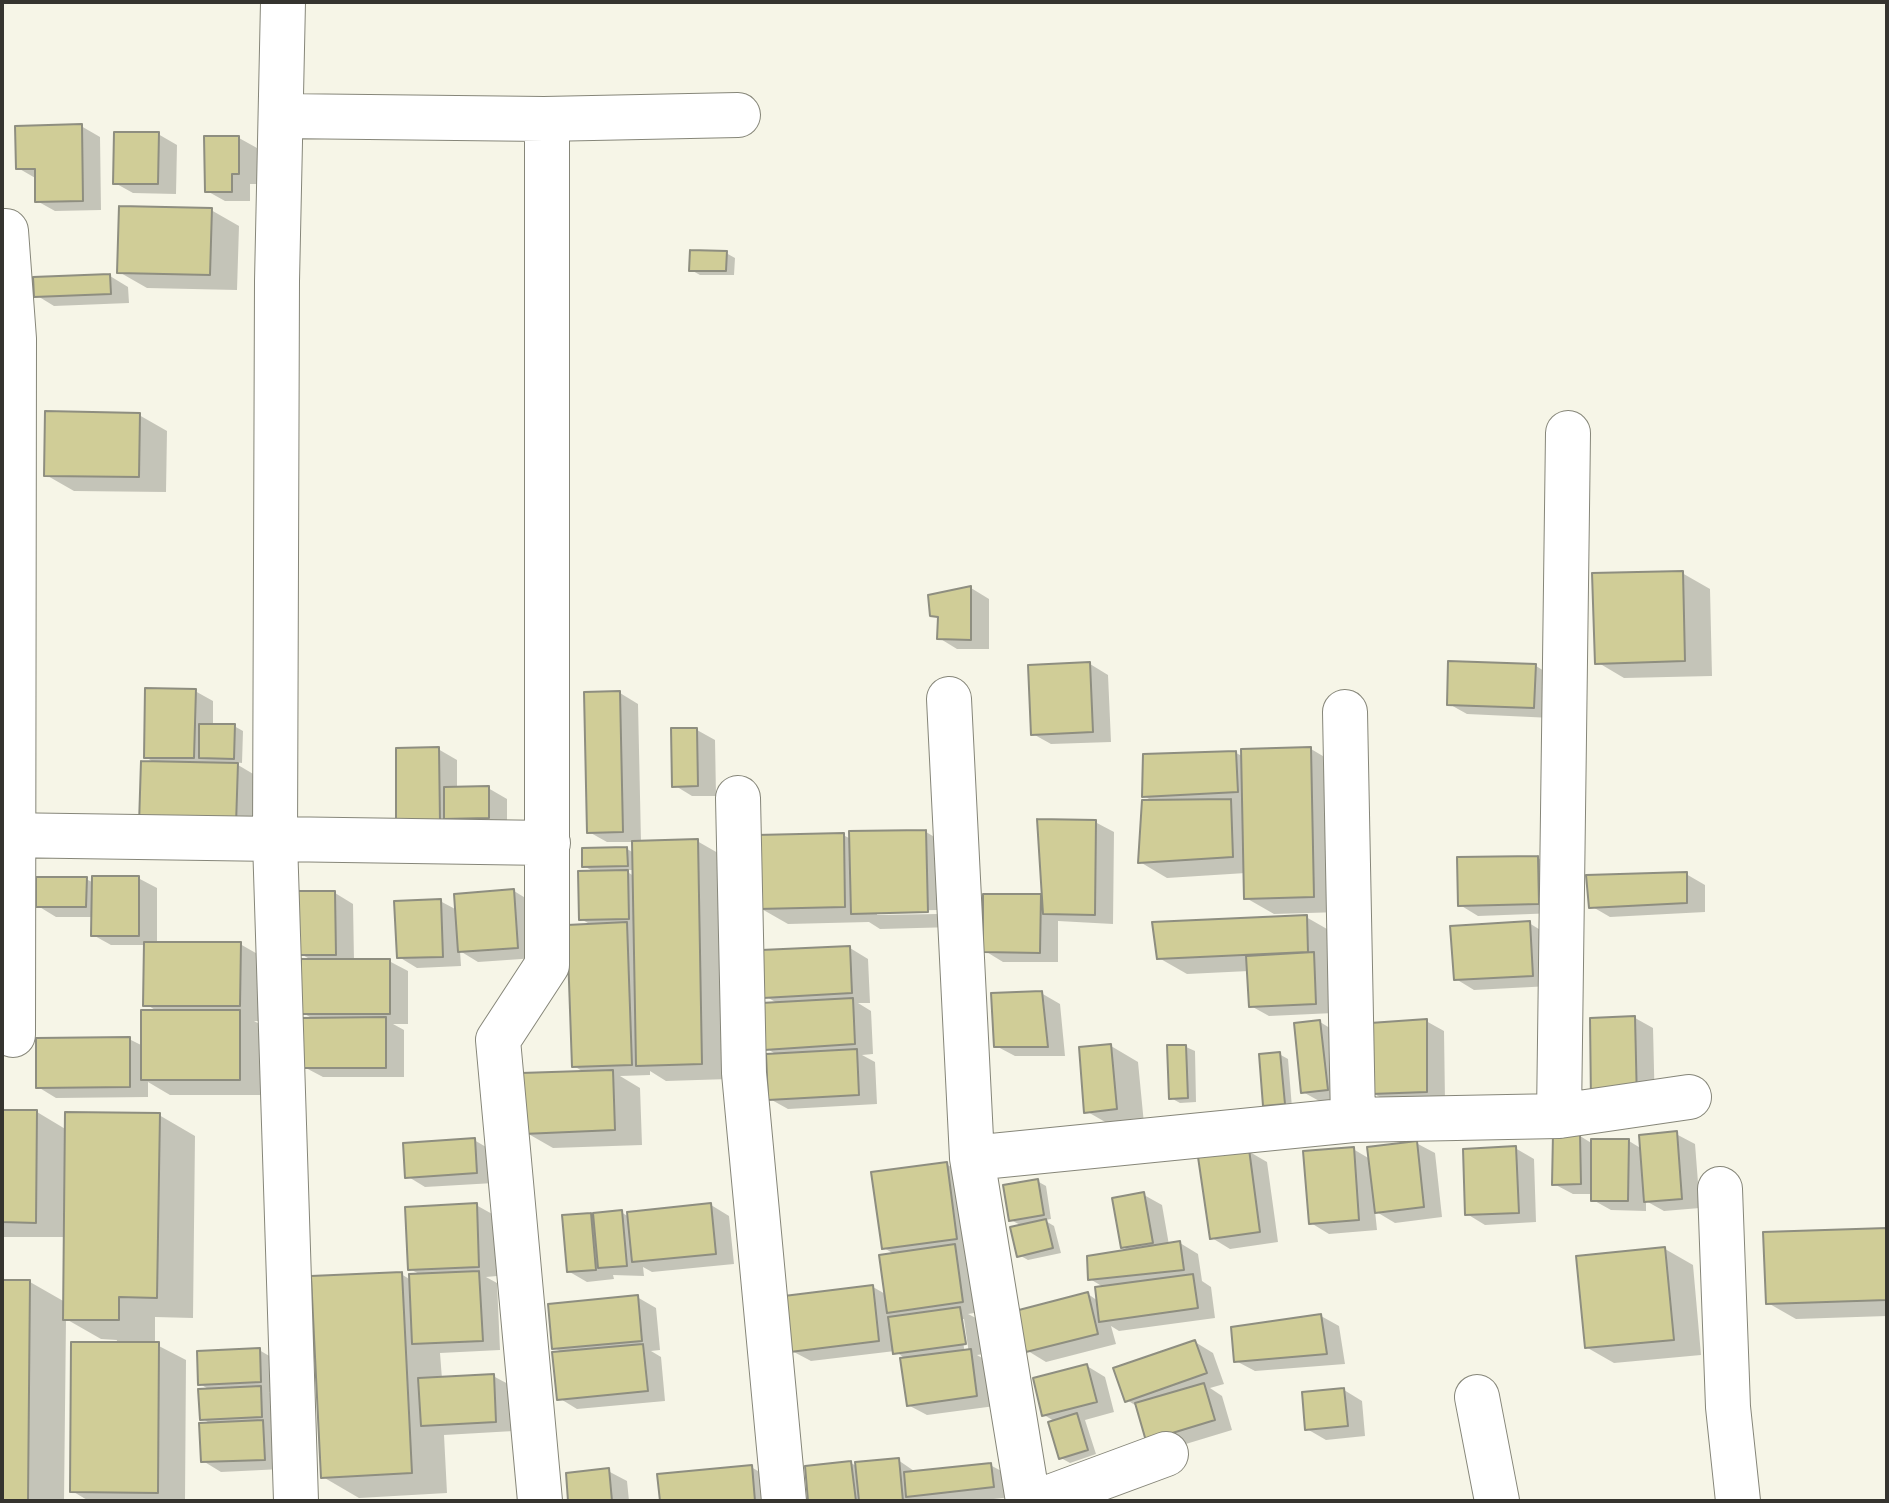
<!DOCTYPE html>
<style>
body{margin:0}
#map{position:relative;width:1889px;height:1503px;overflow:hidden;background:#f6f5e7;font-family:Bitter,serif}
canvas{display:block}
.frame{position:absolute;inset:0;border:4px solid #35342f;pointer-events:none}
</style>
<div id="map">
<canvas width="1889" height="1503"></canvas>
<div class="frame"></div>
</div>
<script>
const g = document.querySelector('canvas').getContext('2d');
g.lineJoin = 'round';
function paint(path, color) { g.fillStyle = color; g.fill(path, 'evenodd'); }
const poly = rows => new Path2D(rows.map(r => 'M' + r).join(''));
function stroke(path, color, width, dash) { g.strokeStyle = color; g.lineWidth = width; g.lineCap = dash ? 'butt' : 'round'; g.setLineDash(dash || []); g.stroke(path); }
paint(poly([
 [81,126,100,137,101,210,55,211,37,201,37,179,18,168],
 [158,134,177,145,176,194,133,193,115,183],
 [239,138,257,148,257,184,250,184,250,201,225,201,207,191],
 [211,210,239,226,237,290,147,288,119,272],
 [726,253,735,258,734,275,700,275,691,270],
 [110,276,128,287,129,303,54,306,36,295],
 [139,415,167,431,166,492,74,491,46,475],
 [1682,573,1710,589,1712,676,1624,678,1597,662],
 [971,588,989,599,989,649,957,649,939,638,940,619,932,615],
 [1090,664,1108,675,1111,742,1051,744,1033,734],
 [1536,666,1554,677,1552,718,1467,714,1449,704],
 [195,691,213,701,213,726,234,726,243,731,242,763,233,762,265,781,263,840,146,757],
 [620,693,638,704,641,842,697,841,725,857,729,1079,666,1081,650,1071,650,1075,620,1076,640,1088,642,1145,553,1148,525,1132,585,1073,574,1066,593,926,581,919,596,873,584,866,627,849,634,853,634,842,607,842,589,832],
 [624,870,634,870,634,876],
 [697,730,715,740,716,796,692,796,674,785],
 [438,749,457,760,457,789,488,788,507,799,507,827,417,831],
 [1311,749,1338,765,1341,912,1274,914,1246,898,1246,873,1167,878,1140,862,1154,802,1144,796,1236,753,1244,757],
 [1095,822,1114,832,1113,924,1058,921,1058,962,1003,962,985,951,985,896,1044,896],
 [926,832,953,848,955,927,880,929,869,922,788,924,760,908,843,835,851,839],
 [938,910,938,914,877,915,877,911],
 [1538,858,1556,868,1557,913,1478,916,1460,905],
 [1686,874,1705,885,1705,912,1610,917,1591,906],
 [138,878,157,888,157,944,240,944,268,960,267,1021,254,1021,267,1028,267,1095,170,1095,148,1082,148,1097,56,1098,38,1087,129,1039,143,1046,158,1012,146,1004,146,945,111,945,93,935,93,917,56,917,38,906,86,879,94,883],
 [514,891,532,902,536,958,478,962,460,951,461,966,417,968,399,957,440,901,457,910],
 [335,893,353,904,354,961,389,961,408,971,408,1024,393,1024,404,1030,404,1077,323,1077,304,1067,315,1020,303,1013,313,961,301,954],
 [1306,917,1334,933,1334,1013,1269,1016,1251,1006,1249,971,1187,974,1159,958],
 [1529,923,1547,934,1551,986,1474,990,1456,979],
 [850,948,868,959,870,1003,858,1003,871,1011,873,1054,862,1055,875,1062,877,1104,788,1109,770,1099,777,1055,766,1048,779,1004,765,996],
 [1041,993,1060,1004,1065,1056,1015,1056,996,1046],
 [1635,1018,1653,1028,1655,1111,1612,1112],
 [1426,1021,1444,1031,1445,1101,1391,1104,1373,1093],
 [1320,1022,1338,1033,1346,1100,1321,1102,1303,1092],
 [1111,1046,1138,1062,1144,1124,1114,1127,1086,1111],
 [1186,1047,1195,1051,1196,1102,1180,1103,1171,1098],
 [1279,1054,1288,1059,1292,1108,1274,1110,1265,1105],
 [2,1112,37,1112,67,1130,159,1115,195,1136,193,1318,155,1317,155,1344,186,1360,185,1501,89,1501,72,1491,117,1340,101,1339,66,1319,64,1501,2,1501,2,1282,30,1282,65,1302,66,1237,2,1237],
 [1676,1134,1695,1144,1700,1208,1664,1211,1646,1201,1646,1211,1611,1210,1593,1200,1593,1194,1573,1194,1554,1184,1580,1136,1593,1144,1629,1141,1642,1149],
 [474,1140,493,1151,494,1183,425,1187,407,1176],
 [1416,1143,1435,1153,1442,1217,1395,1223,1375,1211,1377,1230,1329,1234,1311,1223,1353,1149,1370,1159],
 [1515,1148,1534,1159,1536,1222,1485,1225,1467,1214],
 [1248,1151,1267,1162,1278,1242,1230,1249,1212,1238],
 [946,1164,974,1180,980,1312,968,1314,978,1319,984,1354,977,1355,989,1362,995,1406,927,1415,908,1405,907,1360,895,1351,811,1361,792,1351,873,1287,887,1295,896,1255,884,1248],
 [960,1319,964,1319,969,1354,965,1355],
 [1037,1181,1046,1186,1051,1219,1044,1220,1054,1226,1061,1253,1028,1260,1019,1255,1022,1226,1011,1220],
 [1144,1195,1162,1205,1169,1245,1180,1243,1198,1254,1202,1281,1211,1287,1215,1318,1119,1331,1111,1326,1116,1344,1046,1362,1028,1351,1088,1294,1098,1301,1105,1288,1090,1279,1130,1251,1123,1247],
 [476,1205,494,1215,497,1276,486,1277,497,1283,500,1350,440,1353,442,1379,493,1376,512,1386,514,1431,444,1435,447,1493,359,1498,323,1477,401,1274,411,1280,421,1275,410,1269],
 [711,1205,729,1216,734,1264,652,1272,643,1267,644,1276,613,1275,614,1279,587,1282,568,1271,590,1215,595,1218,621,1212,629,1217],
 [1887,1230,1887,1316,1796,1319,1768,1303],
 [1665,1249,1693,1265,1701,1355,1614,1363,1586,1347],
 [637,1297,656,1308,660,1350,651,1351,661,1357,665,1401,577,1409,559,1398,564,1353,554,1348],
 [1321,1316,1339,1326,1345,1364,1255,1371,1236,1361],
 [1195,1342,1213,1353,1224,1384,1210,1388,1222,1396,1232,1430,1166,1450,1138,1407,1127,1400],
 [259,1350,278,1361,279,1392,269,1392,279,1398,280,1426,271,1427,281,1433,282,1469,221,1472,203,1461,212,1425,202,1418,210,1390,200,1384],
 [1087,1366,1105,1377,1114,1412,1085,1420,1096,1454,1070,1463,1061,1458,1056,1422,1044,1415],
 [1344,1390,1362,1401,1365,1436,1326,1440,1307,1429],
 [898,1460,917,1473,990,1465,1009,1475,1012,1497,975,1501,810,1501,851,1463,858,1467],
 [751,1467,770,1478,772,1501,662,1501],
 [608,1471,627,1481,629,1501,570,1501]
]), '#0003');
const building = poly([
 [82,124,83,201,35,202,35,169,16,169,15,126,82,124],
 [114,132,159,132,158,184,113,184,114,132],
 [204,136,239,136,239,174,232,174,232,192,205,192,204,136],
 [119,206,212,208,210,275,117,273,119,206],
 [690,250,727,251,726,271,689,271,690,250],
 [110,274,111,294,34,297,33,277,110,274],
 [45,411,140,413,139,477,44,476,45,411],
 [1683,571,1685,661,1595,664,1592,573,1683,571],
 [971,586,971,640,937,639,938,617,930,616,928,595,971,586],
 [1448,661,1536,664,1534,708,1447,705,1448,661],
 [1090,662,1093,732,1031,735,1028,665,1090,662],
 [145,688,196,689,194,758,144,758,145,688],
 [620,691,623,832,587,833,584,692,620,691],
 [199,724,235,724,234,759,199,758,199,724],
 [671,728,697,728,698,786,672,787,671,728],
 [439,747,440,822,396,822,396,748,439,747],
 [1311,747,1314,897,1244,899,1241,749,1311,747],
 [1236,751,1238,792,1142,797,1143,754,1236,751],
 [141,761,238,763,236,825,139,824,141,761],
 [489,786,489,818,444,819,444,787,489,786],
 [1231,799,1233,857,1138,863,1142,800,1231,799],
 [1037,819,1096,820,1095,915,1043,914,1037,819],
 [926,830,928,912,851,914,849,831,926,830],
 [844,833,845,907,758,909,756,835,844,833],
 [698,839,702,1064,636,1066,632,841,698,839],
 [627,847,628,866,582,867,582,848,627,847],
 [1538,856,1539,904,1458,906,1457,857,1538,856],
 [628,870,629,919,579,920,578,871,628,870],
 [1687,872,1687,903,1589,908,1586,875,1687,872],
 [92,876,139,876,139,936,91,936,92,876],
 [36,877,87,877,86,907,36,907,36,877],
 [514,889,518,948,458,952,454,894,514,889],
 [298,891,335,891,336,955,299,955,298,891],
 [983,894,1041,894,1040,953,983,952,983,894],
 [441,899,443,957,397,958,394,901,441,899],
 [1307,915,1308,952,1157,959,1152,922,1307,915],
 [1530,921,1533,976,1454,980,1450,926,1530,921],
 [627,922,632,1065,572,1067,567,925,627,922],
 [144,942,241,942,240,1006,143,1006,144,942],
 [850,946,852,993,763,998,761,950,850,946],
 [1314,952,1316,1004,1249,1007,1246,956,1314,952],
 [301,959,390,959,390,1014,301,1014,301,959],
 [1042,991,1048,1047,994,1047,991,993,1042,991],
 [853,998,855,1044,764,1050,761,1003,853,998],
 [141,1010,240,1010,240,1080,141,1080,141,1010],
 [1635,1016,1637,1102,1591,1103,1590,1018,1635,1016],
 [386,1017,386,1068,302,1068,302,1018,386,1017],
 [1427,1019,1427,1092,1371,1094,1370,1023,1427,1019],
 [1320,1020,1328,1090,1301,1093,1294,1023,1320,1020],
 [130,1037,130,1087,36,1088,36,1038,130,1037],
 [1111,1044,1117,1109,1084,1113,1079,1047,1111,1044],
 [1167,1045,1186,1045,1188,1098,1169,1099,1167,1045],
 [857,1049,859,1095,768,1100,766,1054,857,1049],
 [1280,1052,1285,1104,1263,1106,1259,1054,1280,1052],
 [613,1070,615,1130,523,1134,521,1073,613,1070],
 [2,1110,37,1110,36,1223,2,1222,2,1110],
 [65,1112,160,1113,157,1298,119,1297,119,1320,63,1320,65,1112],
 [1677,1131,1682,1199,1644,1202,1639,1135,1677,1131],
 [1553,1133,1580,1134,1581,1184,1552,1185,1553,1133],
 [475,1138,477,1173,405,1178,403,1143,475,1138],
 [1591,1139,1629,1139,1628,1201,1591,1201,1591,1139],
 [1417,1141,1424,1207,1375,1213,1367,1147,1417,1141],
 [1516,1146,1519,1213,1465,1215,1463,1149,1516,1146],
 [1354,1147,1359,1220,1309,1224,1303,1151,1354,1147],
 [1249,1149,1260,1232,1210,1239,1198,1157,1249,1149],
 [947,1162,957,1239,882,1249,871,1172,947,1162],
 [1038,1179,1044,1215,1009,1221,1003,1185,1038,1179],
 [1144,1192,1153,1243,1121,1248,1112,1198,1144,1192],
 [477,1203,479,1267,408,1270,405,1207,477,1203],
 [711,1203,716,1254,632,1262,627,1212,711,1203],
 [622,1210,627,1266,598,1268,593,1213,622,1210],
 [591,1213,596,1270,567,1272,562,1215,591,1213],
 [1046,1219,1053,1248,1017,1257,1010,1227,1046,1219],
 [1887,1228,1887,1300,1766,1304,1763,1232,1887,1228],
 [1180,1241,1184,1270,1088,1280,1087,1256,1180,1241],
 [955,1244,963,1302,887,1313,879,1255,955,1244],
 [1665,1247,1674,1340,1585,1348,1576,1256,1665,1247],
 [479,1271,483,1341,412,1344,409,1274,479,1271],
 [402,1272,412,1473,321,1478,311,1276,402,1272],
 [1193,1274,1198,1308,1099,1322,1095,1287,1193,1274],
 [2,1280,30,1280,28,1501,2,1501,2,1280],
 [873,1285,879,1341,790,1352,784,1296,873,1285],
 [1088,1292,1098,1334,1026,1352,1015,1311,1088,1292],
 [638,1295,642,1341,552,1349,548,1304,638,1295],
 [960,1307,966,1344,893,1354,888,1317,960,1307],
 [1321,1314,1327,1354,1234,1362,1231,1327,1321,1314],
 [1195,1340,1207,1373,1125,1402,1113,1368,1195,1340],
 [71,1342,159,1342,158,1493,70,1492,71,1342],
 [643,1344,648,1391,557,1400,552,1352,643,1344],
 [260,1348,261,1382,198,1385,197,1351,260,1348],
 [971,1349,977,1396,907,1406,900,1358,971,1349],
 [1087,1364,1097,1402,1042,1416,1033,1378,1087,1364],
 [494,1374,496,1422,421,1426,418,1378,494,1374],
 [1204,1383,1215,1420,1146,1441,1135,1403,1204,1383],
 [261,1386,262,1417,200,1420,198,1389,261,1386],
 [1344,1388,1348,1426,1305,1430,1302,1392,1344,1388],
 [1077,1413,1088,1450,1059,1459,1048,1422,1077,1413],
 [263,1420,265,1460,201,1462,199,1423,263,1420],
 [899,1458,903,1501,859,1501,855,1462,899,1458],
 [851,1461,856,1501,808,1501,805,1466,851,1461],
 [991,1463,994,1487,906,1497,904,1472,991,1463],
 [752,1465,755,1501,660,1501,657,1474,752,1465],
 [609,1468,612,1501,568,1501,566,1473,609,1468]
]);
paint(building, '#d0cd97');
stroke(building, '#8e8e80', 2);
const minor = poly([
 [283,2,277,281,275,841,296,1501],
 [281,116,544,119,547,132,547,965,498,1040,540,1501],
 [544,119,738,115],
 [2,231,6,231,14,339,13,1035],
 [949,699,972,1158],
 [1345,712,1353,1120],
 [738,798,744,1073,784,1501],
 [2,835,548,843],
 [1559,1116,1568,433],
 [1720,1189,1728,1407,1738,1501],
 [1477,1397,1497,1501],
 [1028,1501,972,1158,1353,1120,1559,1116,1689,1097],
 [1039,1501,1166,1454]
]);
stroke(minor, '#868679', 46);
stroke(minor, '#fff', 44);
</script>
